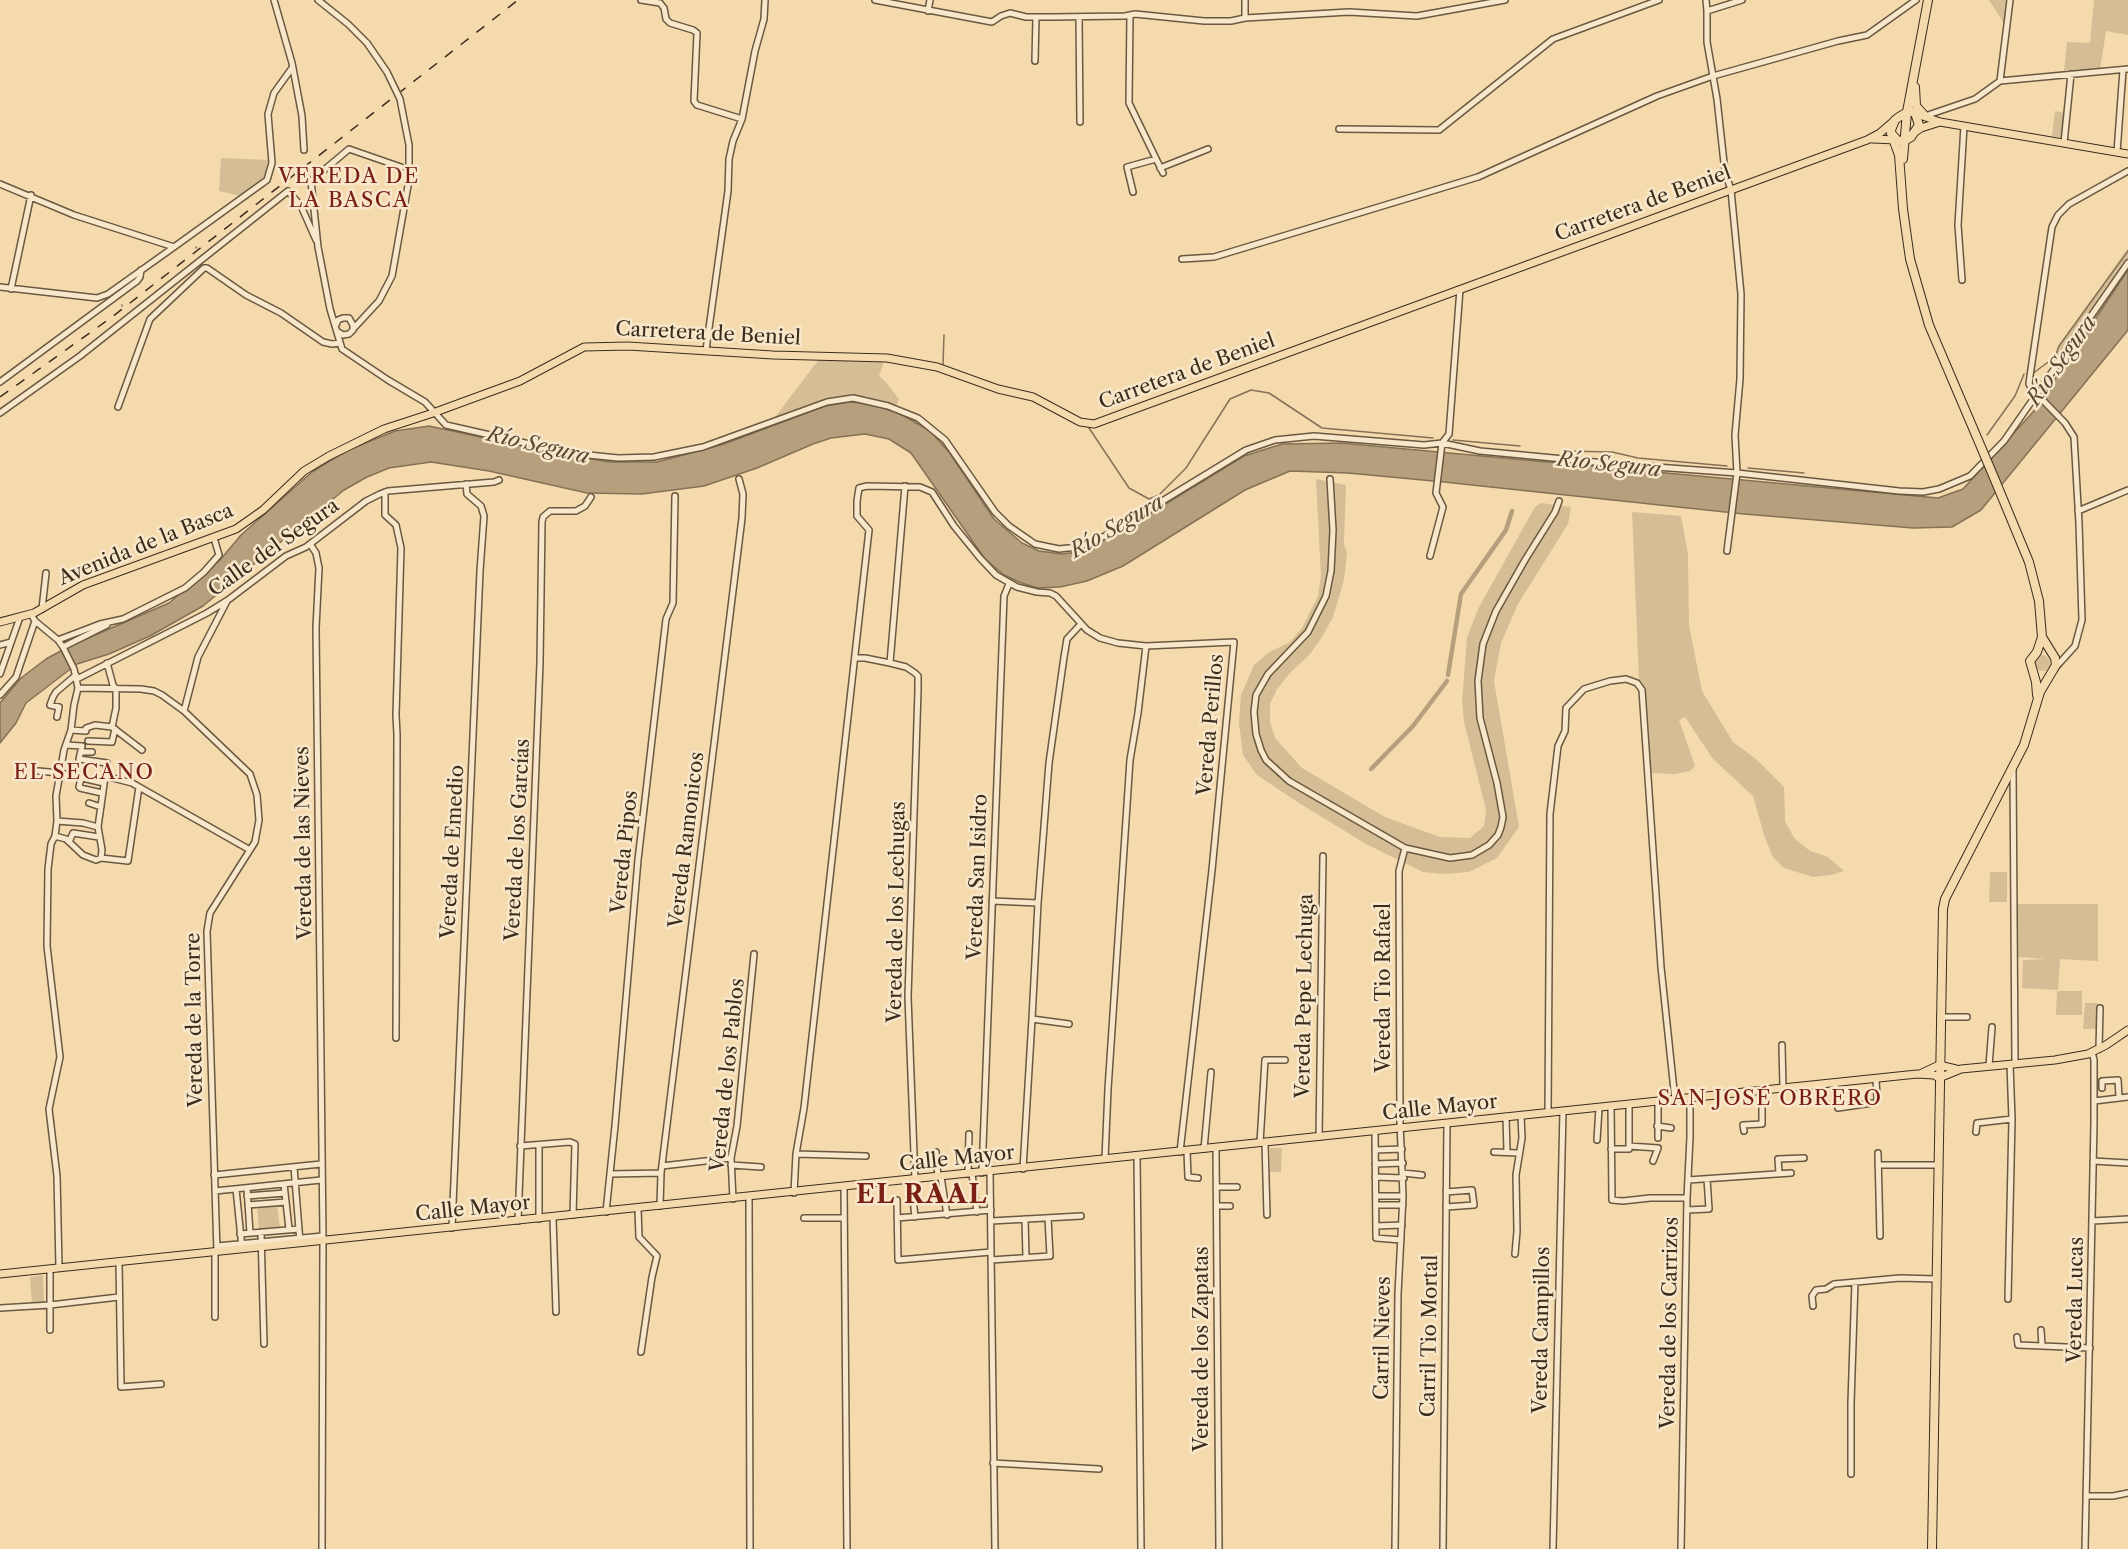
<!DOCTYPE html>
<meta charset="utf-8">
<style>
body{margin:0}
canvas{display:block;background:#f5daad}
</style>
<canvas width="2128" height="1549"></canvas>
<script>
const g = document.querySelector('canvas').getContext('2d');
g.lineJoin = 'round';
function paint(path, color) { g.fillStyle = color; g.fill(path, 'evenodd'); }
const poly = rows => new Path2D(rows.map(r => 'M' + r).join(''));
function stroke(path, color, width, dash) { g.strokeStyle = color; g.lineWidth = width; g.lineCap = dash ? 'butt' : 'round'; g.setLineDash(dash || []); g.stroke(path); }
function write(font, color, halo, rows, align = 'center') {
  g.font = font + ' "Libre Caslon Text",serif'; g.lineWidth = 5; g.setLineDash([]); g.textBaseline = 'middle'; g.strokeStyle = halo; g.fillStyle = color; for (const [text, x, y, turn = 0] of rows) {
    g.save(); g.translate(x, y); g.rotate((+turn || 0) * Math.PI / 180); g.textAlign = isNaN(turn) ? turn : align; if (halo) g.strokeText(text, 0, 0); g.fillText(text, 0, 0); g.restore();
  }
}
paint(poly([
 [1989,0,2008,0,2005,22,2004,23],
 [2094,0,2128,0,2128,35,2106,31,2100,70,2070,72,2064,71,2067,42,2090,43],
 [2055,111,2065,113,2063,138,2052,136],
 [221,158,268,160,264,177,240,196,219,191],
 [2128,248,2128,263,2075,332,2053,370,2054,357,2058,346],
 [820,358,884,361,879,376,885,381,899,399,896,406,856,397,832,398,775,417],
 [1316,479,1346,485,1344,544,1347,553,1344,580,1333,617,1322,637,1310,654,1289,674,1277,689,1270,704,1270,722,1275,738,1302,768,1385,817,1440,837,1470,838,1484,826,1486,810,1464,722,1462,701,1467,637,1479,607,1535,507,1541,503,1571,507,1568,524,1518,604,1501,643,1494,681,1519,827,1497,858,1469,872,1444,874,1423,872,1366,844,1299,803,1257,775,1243,755,1239,723,1241,695,1254,665,1268,653,1290,642,1302,628,1318,596,1321,576],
 [1632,512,1681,516,1688,554,1689,625,1702,691,1733,742,1756,759,1784,787,1785,821,1794,838,1810,851,1828,857,1844,871,1831,875,1813,877,1784,868,1773,857,1765,838,1753,796,1713,759,1685,717,1679,720,1695,766,1690,771,1675,774,1651,773,1639,680],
 '2034 663a8 8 0 1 1 16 0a8 8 0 1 1-16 0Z',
 [1990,872,2007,872,2007,902,1989,902],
 [2017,904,2098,904,2098,961,2060,959,2058,990,2022,988,2023,960,2047,959,2018,957],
 [2057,991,2082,991,2082,1015,2056,1015],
 [2085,1003,2098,1003,2096,1029,2083,1029],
 [1270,1148,1282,1148,1281,1172,1270,1172],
 [277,1204,280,1229,259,1231,257,1205],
 [43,1275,44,1303,32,1303,30,1277]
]), '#d5bd95');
const water = poly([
 [2128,270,2128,330,1981,510,1952,527,1913,528,1744,514,1444,482,1348,473,1290,471,1245,490,1123,566,1087,581,1060,587,1037,588,1019,582,1004,575,985,559,911,453,889,439,865,434,831,438,813,444,757,468,704,486,642,494,587,493,489,471,431,462,389,468,367,477,344,490,203,606,150,636,109,654,77,664,26,703,16,723,0,743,0,703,21,678,46,659,70,646,169,603,220,560,241,535,312,472,348,450,395,431,429,426,532,448,609,462,657,462,724,444,825,406,849,402,867,403,899,413,930,431,949,452,994,519,1022,543,1039,551,1062,554,1077,552,1138,521,1244,456,1282,444,1341,443,1938,498,1963,489,2033,412,2128,270]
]);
paint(water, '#b69f7c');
stroke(water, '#857156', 1.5);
stroke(poly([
 [196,247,196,248],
 [122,305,122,306],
 [943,365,944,335],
 [2032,374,2055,357,2059,346,2128,251],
 [1089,428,1129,488,1149,499,1159,495,1186,468,1230,399,1251,390,1269,393,1322,428,1433,438],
 [1987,435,2015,396,2024,374],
 [1453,440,1520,446],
 [1566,451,1612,452,1638,458,1727,466],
 [1748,468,1804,473]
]), '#857156', 1.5);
stroke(poly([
 [1448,675,1461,594,1506,530,1512,511],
 [1371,769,1413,726,1447,681]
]), '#b69f7c', 4.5);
const minor = poly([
 [274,0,292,63,302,116,304,150],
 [318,0,348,24,367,43],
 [641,0,660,3,664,8,666,19,670,23,693,30,697,33,694,101,697,105,742,119],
 [875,0,992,22,1001,16,1010,13,1026,17,1052,17,1125,16,1135,14,1204,21,1231,21,1245,18,1349,12,1417,16,1505,0],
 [1245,0,1245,18],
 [1706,0,1707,11],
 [928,11,930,0],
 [1130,15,1129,103,1163,173],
 [1079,17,1080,122],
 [1035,61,1036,17],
 [2000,81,2010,0],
 [1925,116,1975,99,2000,81,2128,69],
 [1339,129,1439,130,1553,39,1659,0],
 [2064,143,2071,74],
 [2117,152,2123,70],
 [401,167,349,149,311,181,318,247,330,309,342,349,388,380,425,402,446,425,569,453,618,458,654,457,703,447,827,402,853,398,888,406,918,418,945,440,995,512,1009,526,1035,544,1059,549,1078,547,1105,536,1246,450,1275,440,1314,436,1424,445,1442,443,1480,451,1616,464,1737,473,1899,491,1923,492,1939,489,1970,476,2004,441,2128,263],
 [1160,168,1208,149],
 [0,184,74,215,174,247,267,180,272,163,268,114,274,93,292,68],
 [1133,192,1127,167,1156,159],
 [1182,259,1214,257,1478,177,1657,96,1713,76,1838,41,1867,35,1916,0],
 [1962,280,1958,225,1964,126],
 [0,287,97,298,108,294,174,247],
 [11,289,31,195],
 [336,325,338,320,343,318,349,318,353,325,353,330,349,334,343,335,338,332],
 [354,328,379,301,392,276,409,180],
 [706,350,728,191,729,159,733,141,742,119,755,51,764,19,765,0],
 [0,382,137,281,140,277,141,270],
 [118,407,150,319,204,268,207,268,246,295,281,313,323,342,332,344,340,343],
 [0,413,80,356,288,191,301,206,316,240],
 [1330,479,1333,530,1331,571,1326,596,1308,632,1268,674,1256,695,1254,712,1256,734,1261,750,1266,760,1289,781,1405,848,1450,858,1472,855,1489,845,1498,835,1501,827,1503,817,1497,783,1480,718,1478,681,1483,644,1496,611,1525,560,1555,512,1559,501],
 [385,492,385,515,396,525,401,548,396,715,397,735,396,1038],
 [2078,511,2128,490],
 [310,544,316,553,319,568,316,628,323,1236,322,1549],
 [1727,551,1737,473,1735,435,1740,379,1741,294,1731,190,1725,172,1717,99,1707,42,1707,11,1742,0],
 [1430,556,1443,507,1436,493,1442,443,1449,434,1460,289],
 [42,609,46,573],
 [31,614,35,621,58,640,63,647,74,669,78,688,141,689,154,691,162,695,184,711,250,774,257,795,259,820,255,842,210,913,207,931,217,1252],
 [58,640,100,624,123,619,185,588,204,572,219,555,214,538],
 [0,645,11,642],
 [63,647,107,625],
 [856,658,865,658,890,663,905,486],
 [107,663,113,685,116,689,116,708,112,727],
 [890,663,906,667,915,673,918,676,918,691,908,997,915,1180],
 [2055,668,2075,646,2082,620,2079,523,2074,437,2065,423,2032,389,2029,384,2030,376,2049,247,2052,227,2058,215,2069,204,2128,171],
 [0,674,20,617],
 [77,679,207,613,228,600,286,556,306,547,366,501,380,494,388,491,494,482,499,480],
 [0,695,16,677,35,621],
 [184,711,198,657,227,601],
 [57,717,59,707,50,705,53,697,56,692,76,675],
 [71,730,86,731,86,728,95,725,112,727,142,750],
 [88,741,112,742,115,729],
 [81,752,92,752],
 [2013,768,2015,1064],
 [38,771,60,773,104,783],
 [105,776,132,783,250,850],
 [81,778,79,787,80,788,102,793],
 [89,803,101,807],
 [57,821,83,823,98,827],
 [55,836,66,839,83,855,96,860,101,858,102,850,98,827,107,763,79,759,82,746,66,745],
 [69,842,73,833,99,837],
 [101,858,128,861,139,787],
 [992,901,1038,903,1032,1019],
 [1038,903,1049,763,1064,657,1067,639,1081,624],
 [1940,1017,1967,1017],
 [1782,1045,1783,1088],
 [2099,1049,2100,1008],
 [1989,1066,1992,1027],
 [1876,1079,1877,1098],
 [1835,1083,1838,1108,1872,1103],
 [2102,1088,2102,1081,2118,1080,2119,1097],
 [2094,1101,2128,1097],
 [1629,1105,1629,1146,1658,1148,1653,1161],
 [1611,1106,1612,1200,1623,1201,1650,1198,1687,1198],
 [1548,1113,1550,814,1558,746,1565,731,1566,708,1584,689,1610,681,1626,679,1637,683,1642,690,1661,967,1675,1100],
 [1506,1117,1507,1152],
 [1657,1126,1671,1128],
 [1375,1131,1376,1238,1401,1240],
 [1744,1131,1743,1125,1762,1124,1762,1091],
 [1976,1132,1977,1123,2012,1119],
 [1319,1137,1323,856],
 [1658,1138,1658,1102],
 [1597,1140,1599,1108],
 [1260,1143,1265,1060,1285,1060],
 [1265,1143,1267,1215],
 [520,1146,570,1142,575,1144,573,1215],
 [539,1146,539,1219],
 [1216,1148,1219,1549],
 [1204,1149,1211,1072],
 [1611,1149,1629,1149,1629,1146],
 [1375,1150,1402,1149],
 [1187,1151,1188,1177,1198,1178],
 [936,1152,938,1177],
 [1494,1152,1518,1153],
 [1878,1153,1880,1236],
 [796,1154,866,1156],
 [1137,1156,1141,1549],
 [1105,1159,1108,1089,1130,760,1138,713,1146,646],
 [2093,1161,2128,1163],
 [1375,1164,1403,1163],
 [731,1165,761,1167],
 [1878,1165,1938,1165],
 [662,1166,731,1158],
 [294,1167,300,1242],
 [1023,1169,1032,1019,1069,1024],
 [982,1173,1004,596,1009,584],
 [1403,1173,1422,1175],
 [1779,1173,1778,1159,1804,1158],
 [610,1174,661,1173],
 [968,1174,969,1134],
 [972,1174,977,1212],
 [214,1175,321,1164],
 [941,1177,947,1215],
 [1375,1177,1404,1178],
 [911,1180,915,1217],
 [1688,1180,1791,1173],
 [284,1184,289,1229],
 [844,1187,847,1549],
 [1217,1187,1237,1187],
 [247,1188,250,1233],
 [236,1189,242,1248],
 [215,1191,321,1180],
 [794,1193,796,1154,804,1108,869,530,857,516,857,501,859,488,867,486,920,487,932,492,954,526,980,558,996,575,1017,587,1037,592,1050,593,1056,596,1087,630,1100,638,1118,643,1146,646,1234,642,1212,870,1180,1152],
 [247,1196,285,1193],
 [1376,1196,1403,1196],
 [749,1197,750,1549],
 [733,1199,731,1158,737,1126,754,954],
 [897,1200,898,1260,991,1252,990,1172],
 [248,1205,286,1202],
 [1376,1205,1403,1205],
 [660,1206,661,1173,742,518,743,494,739,479],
 [1217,1206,1230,1206],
 [1446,1207,1474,1205,1472,1190,1446,1192],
 [638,1209,639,1237,657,1256,652,1277,641,1352],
 [1687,1210,1709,1209,1707,1179],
 [606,1212,615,1126,638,860,666,619,673,603,675,496],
 [553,1218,556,1312],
 [804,1218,844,1218],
 [897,1218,991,1210],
 [1025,1219,1026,1257],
 [518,1221,540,663,542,522,543,517,550,511,576,511,585,506,591,497],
 [991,1221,1081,1216],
 [2092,1221,2128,1219],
 [1376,1226,1402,1225],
 [452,1228,480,571,484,516,481,506,467,494,466,484],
 [261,1232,264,1344],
 [240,1234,299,1229],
 [217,1246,323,1236],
 [991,1252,995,1549],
 [1515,1254,1517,1231,1516,1175,1522,1138,1521,1116],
 [991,1260,1050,1256,1048,1218],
 [119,1262,121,1387,161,1384],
 [59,1268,57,1176,49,1109,60,1057,47,946,48,869,51,844,55,836,57,821,56,796,64,750,71,730,74,705,78,688],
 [50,1269,50,1330],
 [2008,1299,2012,1119,2010,1064],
 [1813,1306,1812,1296,1816,1290,1826,1289,1834,1284,1900,1278,1936,1279],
 [0,1308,50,1305,119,1297],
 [215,1317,215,1252],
 [2041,1330,2042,1346,2090,1348],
 [2017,1337,2018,1345,2042,1346],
 [993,1463,1099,1469],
 [1851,1474,1851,1403,1855,1282],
 [2086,1496,2113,1496,2128,1493],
 [1395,1549,1398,1294,1403,1196,1400,1123,1399,871,1405,848],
 [1443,1549,1447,1123],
 [1553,1549,1563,1111],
 [1681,1549,1687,1198,1690,1137,1690,1098],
 [2085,1549,2094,1123,2094,1060,2092,1052]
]);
const major = poly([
 [1920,115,1940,122,2128,154],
 [1915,132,1921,128,1940,122],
 [1872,139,1897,140],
 [0,622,34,613,83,585,236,529,263,510,304,471,329,456,384,429,430,414,520,381,584,347,628,346,773,355,887,358,937,367,998,389,1033,397,1080,422,1094,424,1867,140,1880,133,1894,121],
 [1922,1073,1939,1065,1956,1069],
 [0,1274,1917,1074,1934,1075,1939,1078,1961,1069,2055,1060,2088,1054,2106,1045,2128,1030]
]);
const highway = poly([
 [1915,87,1916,106,1925,116],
 [1891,133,1898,141,1906,140,1911,137,1919,125,1915,113,1909,111,1899,117,1895,120,1891,130,1891,133,1892,136,1899,155,1903,209,1910,259,1929,325,1984,454],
 [1903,159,1907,112,1928,0],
 [2037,695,2036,682,2030,661,2037,652,2042,637],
 [1932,1549,1943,909,1945,899,2024,745,2040,692,2056,665,2055,658,2042,637,2039,601,2029,562,1995,480]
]);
stroke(minor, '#6a5841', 8);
stroke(major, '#3b2d1d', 9);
stroke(highway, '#3b2d1d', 10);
stroke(minor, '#f8e7ca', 5);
stroke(major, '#f5daad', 7);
stroke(highway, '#f5daad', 8);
stroke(poly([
 [0,397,112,317,518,0]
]), '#3b2d1d', 1.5, [10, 10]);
const minorBridge = poly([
 [367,43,387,72,400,99,409,145,409,180]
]);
const highwayBridge = poly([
 [1984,454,1995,480]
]);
stroke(minorBridge, '#6a5841', 8, []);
stroke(highwayBridge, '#3b2d1d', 10, []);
stroke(minorBridge, '#f8e7ca', 5);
stroke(highwayBridge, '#f5daad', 8);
write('20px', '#3b2d1d', '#f8e7ca', [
 ["Carretera de Beniel",1643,204,-20],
 ["Carretera de Beniel",708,334,3],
 ["Carretera de Beniel",1187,372,-20],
 ["Avenida de la Basca",146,545,-22],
 ["Calle del Segura",274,548,-35],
 ["Vereda Perillos",1211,725,-85],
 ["Vereda de los Garcías",518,840,-87],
 ["Vereda Ramonicos",687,840,-83],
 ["Vereda de las Nieves",304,843,-91],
 ["Vereda de Emedio",453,852,-87],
 ["Vereda Pipos",625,852,-84],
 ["Vereda San Isidro",978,877,-88],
 ["Vereda de los Lechugas",897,912,-89],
 ["Vereda Tio Rafael",1384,988,-90],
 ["Vereda Pepe Lechuga",1305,996,-89],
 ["Vereda de la Torre",195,1020,-91],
 ["Vereda de los Pablos",728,1075,-84],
 ["Calle Mayor",1440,1108,-6],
 ["Calle Mayor",957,1159,-6],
 ["Calle Mayor",473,1209,-6],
 ["Vereda Lucas",2076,1300,-89],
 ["Vereda de los Carrizos",1670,1323,-89],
 ["Vereda Campillos",1542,1330,-89],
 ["Carril Tio Mortal",1430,1336,-89],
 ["Carril Nieves",1383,1338,-89],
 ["Vereda de los Zapatas",1202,1349,-90]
]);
g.letterSpacing = '1.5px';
write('21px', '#7a1f14', '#f8e7ca', [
 ["VEREDA DE",349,177],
 ["LA BASCA",349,201],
 ["EL SECANO",84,773],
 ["SAN JOSÉ OBRERO",1770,1099]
]);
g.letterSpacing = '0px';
write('italic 21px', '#5a4a35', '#f8e7ca', [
 ["Río Segura",2062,361,-55],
 ["Río Segura",538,446,13],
 ["Río Segura",1609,465,6],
 ["Río Segura",1117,527,-30]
]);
g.letterSpacing = '1.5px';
write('bold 26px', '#7a1f14', '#f8e7ca', [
 ["EL RAAL",922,1195]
]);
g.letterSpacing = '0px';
</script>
